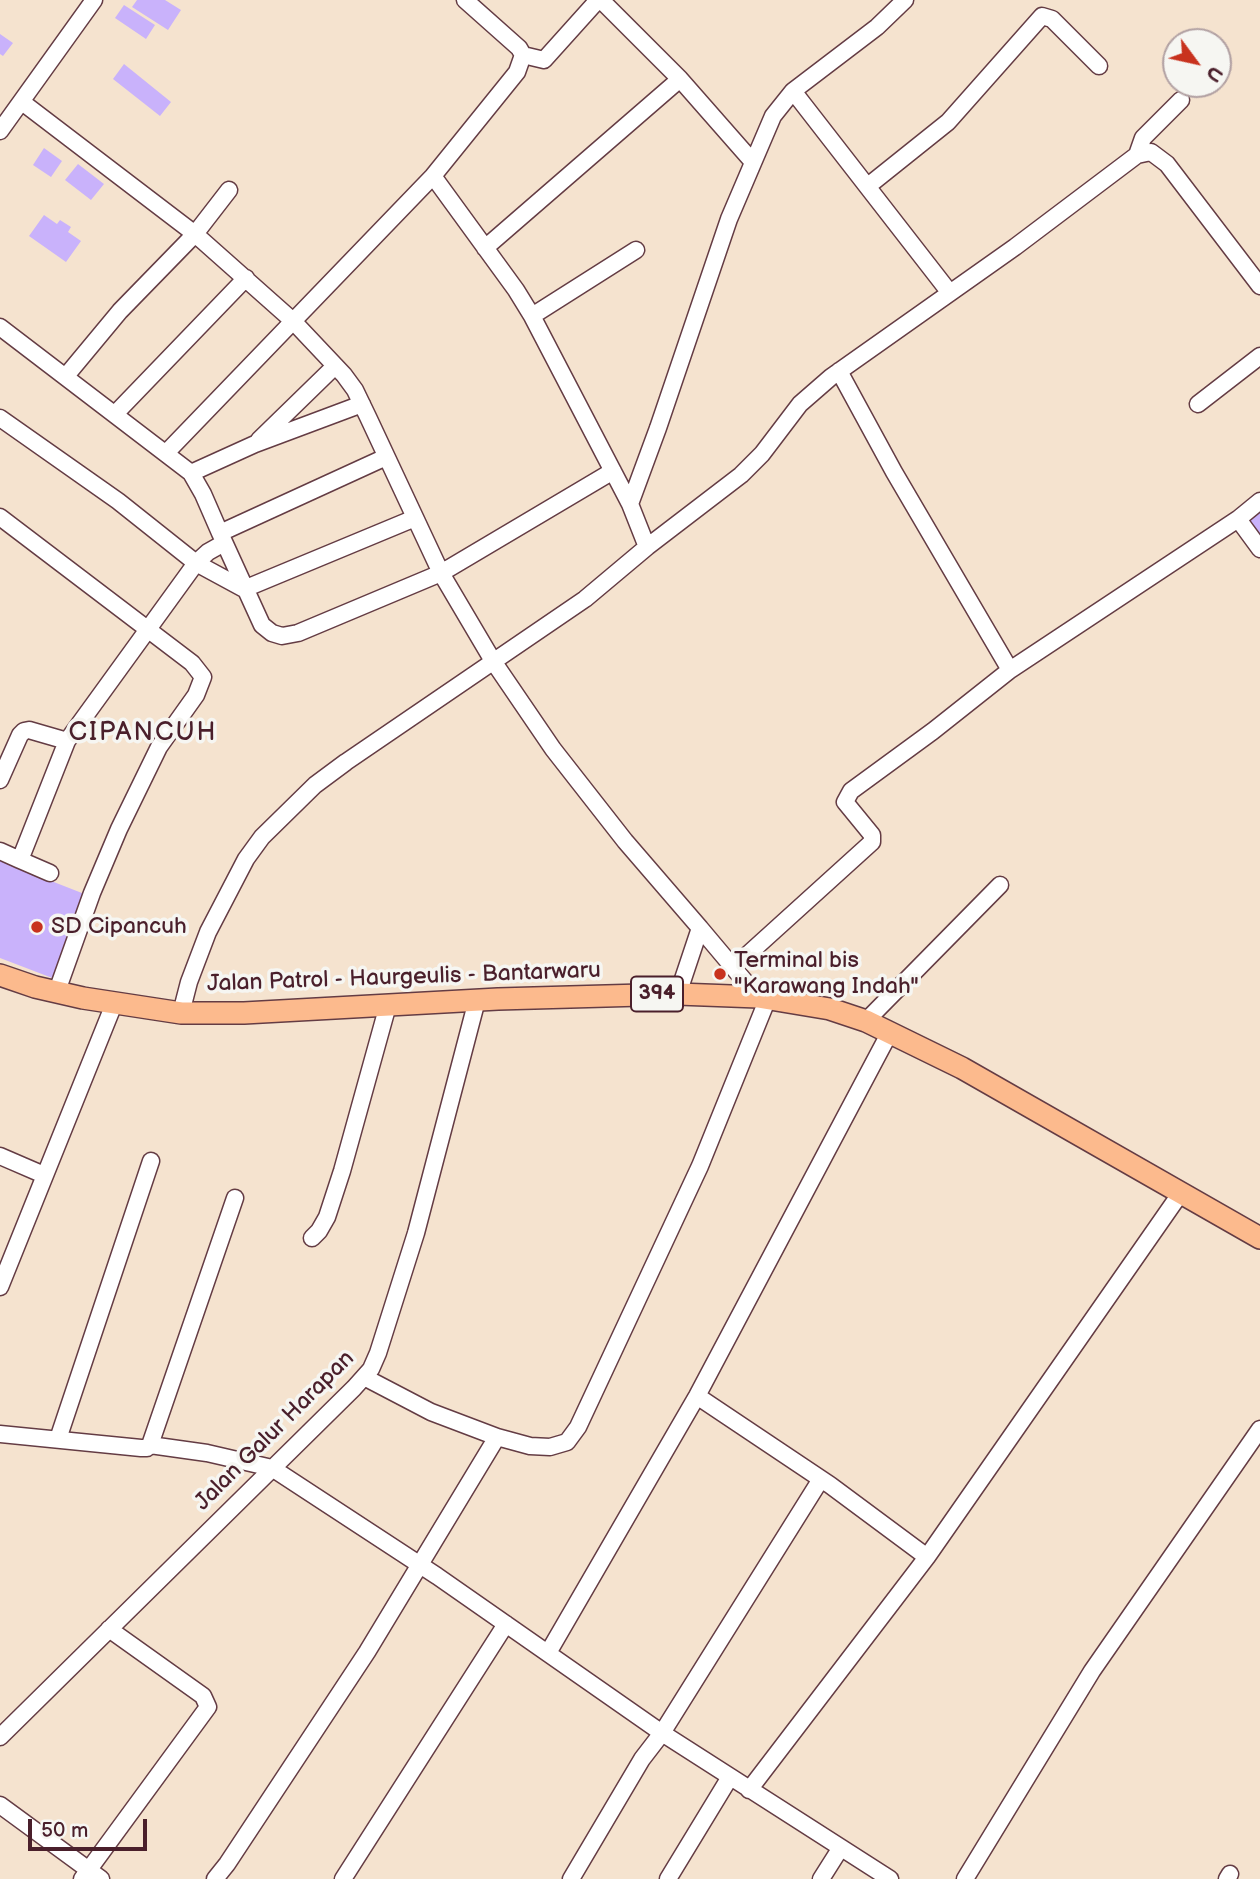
<!DOCTYPE html>
<style>
body{margin:0}
#map{position:relative;width:1260px;height:1879px;overflow:hidden;background:#f5e3cf;font-family:"Balsamiq Sans",sans-serif}
canvas{display:block}
.north{position:absolute;left:1162px;top:28px;width:70px;height:70px;box-sizing:border-box;background:#f6f6f2;border:2px solid #b1a0a2;border-radius:50%;rotate:123deg;font-size:19px;font-weight:700;line-height:28px;text-align:center;color:#4a1f2b}
.north::after{content:'';display:block;margin:auto;width:24px;height:32px;background:#c8321e;clip-path:polygon(50% 0,100% 100%,50% 72%,0 100%)}
.scale{position:absolute;left:28px;top:1819px;width:119px;height:32px;box-sizing:border-box;border:4px solid #4a1f2b;border-top:0;padding-left:9px;font-size:21px;line-height:24px;white-space:nowrap;color:#4a1f2b;-webkit-text-stroke:5px #f6f6f2;paint-order:stroke}
</style>
<div id="map">
<canvas width="1260" height="1879"></canvas>
<div class="north">U</div>
<div class="scale">50 m</div>
</div>
<script>
const g = document.querySelector('canvas').getContext('2d');
g.lineJoin = 'round';
function paint(path, color) { g.fillStyle = color; g.fill(path, 'evenodd'); }
const poly = rows => new Path2D(rows.map(r => 'M' + r).join(''));
function stroke(path, color, width, dash) { g.strokeStyle = color; g.lineWidth = width; g.lineCap = dash ? 'butt' : 'round'; g.setLineDash(dash || []); g.stroke(path); }
function write(font, color, halo, rows, align = 'center') {
  g.font = font + ' "Balsamiq Sans",sans-serif'; g.lineWidth = 7; g.setLineDash([]); g.textBaseline = 'middle'; g.strokeStyle = halo; g.fillStyle = color; for (const [text, x, y, turn = 0] of rows) {
    g.save(); g.translate(x, y); g.rotate((+turn || 0) * Math.PI / 180); g.textAlign = isNaN(turn) ? turn : align; if (halo) g.strokeText(text, 0, 0); g.fillText(text, 0, 0); g.restore();
  }
}
paint(poly([
 [137,0,165,0,181,10,168,30,132,7],
 [124,5,155,25,146,39,115,18],
 [0,34,13,43,3,56,0,54],
 [124,64,171,102,160,116,113,79],
 [44,148,62,161,51,177,33,165],
 [78,164,104,184,91,200,65,180],
 [44,215,57,224,60,220,71,227,68,232,81,241,66,262,29,236],
 [1260,506,1260,536,1245,517],
 [0,861,87,895,55,979,0,958]
]), '#c9b2fb');
const minor = poly([
 [601,0,680,79,752,161],
 [523,55,544,60,598,0],
 [793,91,950,293],
 [22,102,195,234,293,321,344,375,355,390,368,417,441,573,493,661,553,749,625,841,700,928],
 [0,131,94,0],
 [1137,155,1143,138,1181,100],
 [433,176,516,290,532,316,630,504,647,547],
 [868,186,948,122,1042,16,1052,19,1099,66],
 [485,248,680,79],
 [532,316,636,250],
 [0,327,191,473,203,494,220,533,386,457],
 [66,376,120,311,195,234,229,190],
 [1198,404,1260,356],
 [115,414,246,278],
 [0,418,118,501,196,563,244,589,415,518],
 [259,440,335,366],
 [166,453,433,176,517,72,523,55,519,48,465,0],
 [191,473,255,444,362,404],
 [1260,501,1238,519,1260,549],
 [630,504,658,428,729,219,773,116,793,91,877,27,905,0],
 [0,517,192,663,203,677,196,695,159,747,119,829,92,893,57,991],
 [220,533,262,625,272,633,282,636,298,633,441,573,613,471],
 [1010,670,1238,519],
 [0,780,20,735,24,731,29,730,67,741,196,563,208,552,224,543],
 [0,851,20,860,67,741],
 [20,860,50,873],
 [734,967,872,842,872,835,845,802,851,791,933,731,1010,670,894,472,839,371],
 [678,994,700,928,758,997],
 [181,1013,189,982,208,932,246,859,262,837,315,785,346,762,585,599,647,547,741,475,762,454,800,404,831,377,1015,247,1137,155,1151,152,1167,164,1260,286],
 [866,1021,1000,885],
 [0,1156,44,1175],
 [312,1238,319,1231,327,1217,342,1171,388,1005],
 [0,1287,114,1004],
 [364,1377,431,1412,497,1437,530,1446,550,1447,567,1442,578,1427,700,1166,768,998],
 [697,1396,830,1485,927,1557],
 [0,1434,141,1448,147,1448,150,1445,235,1198],
 [58,1439,151,1161],
 [150,1445,207,1453,272,1468,437,1576,662,1733,821,1479],
 [548,1653,697,1396,890,1032],
 [0,1737,354,1388,371,1369,378,1353,416,1233,477,1000],
 [749,1790,927,1557,1180,1194],
 [0,1805,101,1879],
 [82,1879,208,1707,203,1696,109,1629],
 [215,1879,227,1864,367,1652,497,1437],
 [343,1879,506,1624],
 [571,1879,642,1759,662,1733,890,1879],
 [668,1879,730,1777],
 [821,1879,840,1849],
 [965,1879,1092,1671,1260,1429],
 [1227,1879,1230,1874]
]);
const major = poly([
 [0,975,35,987,83,998,181,1013,244,1013,498,999,678,994,758,997,830,1009,866,1021,962,1068,1260,1238]
]);
stroke(minor, '#643c44', 19);
stroke(major, '#643c44', 24);
stroke(minor, '#fff', 16);
stroke(major, '#fcba8d', 21);
for (const [x, y, r, color] of [
 [37,927,7,"#c8321e"],
 [720,974,7,"#c8321e"]
]) { const dot = new Path2D(); dot.arc(x, y, r, 0, 2 * Math.PI); g.fillStyle = color; g.fill(dot); stroke(dot, '#f6f6f2', 2.5); }
for (const [x, y, w] of [
 [657,994,52]
]) { const box = new Path2D(); box.roundRect(x - w / 2, y - 17.5, w, 35, 5); g.fillStyle = '#f6f6f2'; g.fill(box); stroke(box, '#4a1f2b', 2); }
write('bold 21px', '#4a1f2b', null, [
 ["394",657,994]
]);
write('23px', '#4a1f2b', '#f6f6f2', [
 ["SD Cipancuh",51,927],
 ["Terminal bis",734,961],
 ["\"Karawang Indah\"",734,987]
], 'left');
write('23px', '#4a1f2b', '#f6f6f2', [
 ["Jalan Patrol - Haurgeulis - Bantarwaru",404,978,-2],
 ["Jalan Galur Harapan",275,1431,-45]
]);
g.letterSpacing = '2px';
write('26px', '#4a1f2b', '#f6f6f2', [
 ["CIPANCUH",143,733]
]);
g.letterSpacing = '0px';
</script>
